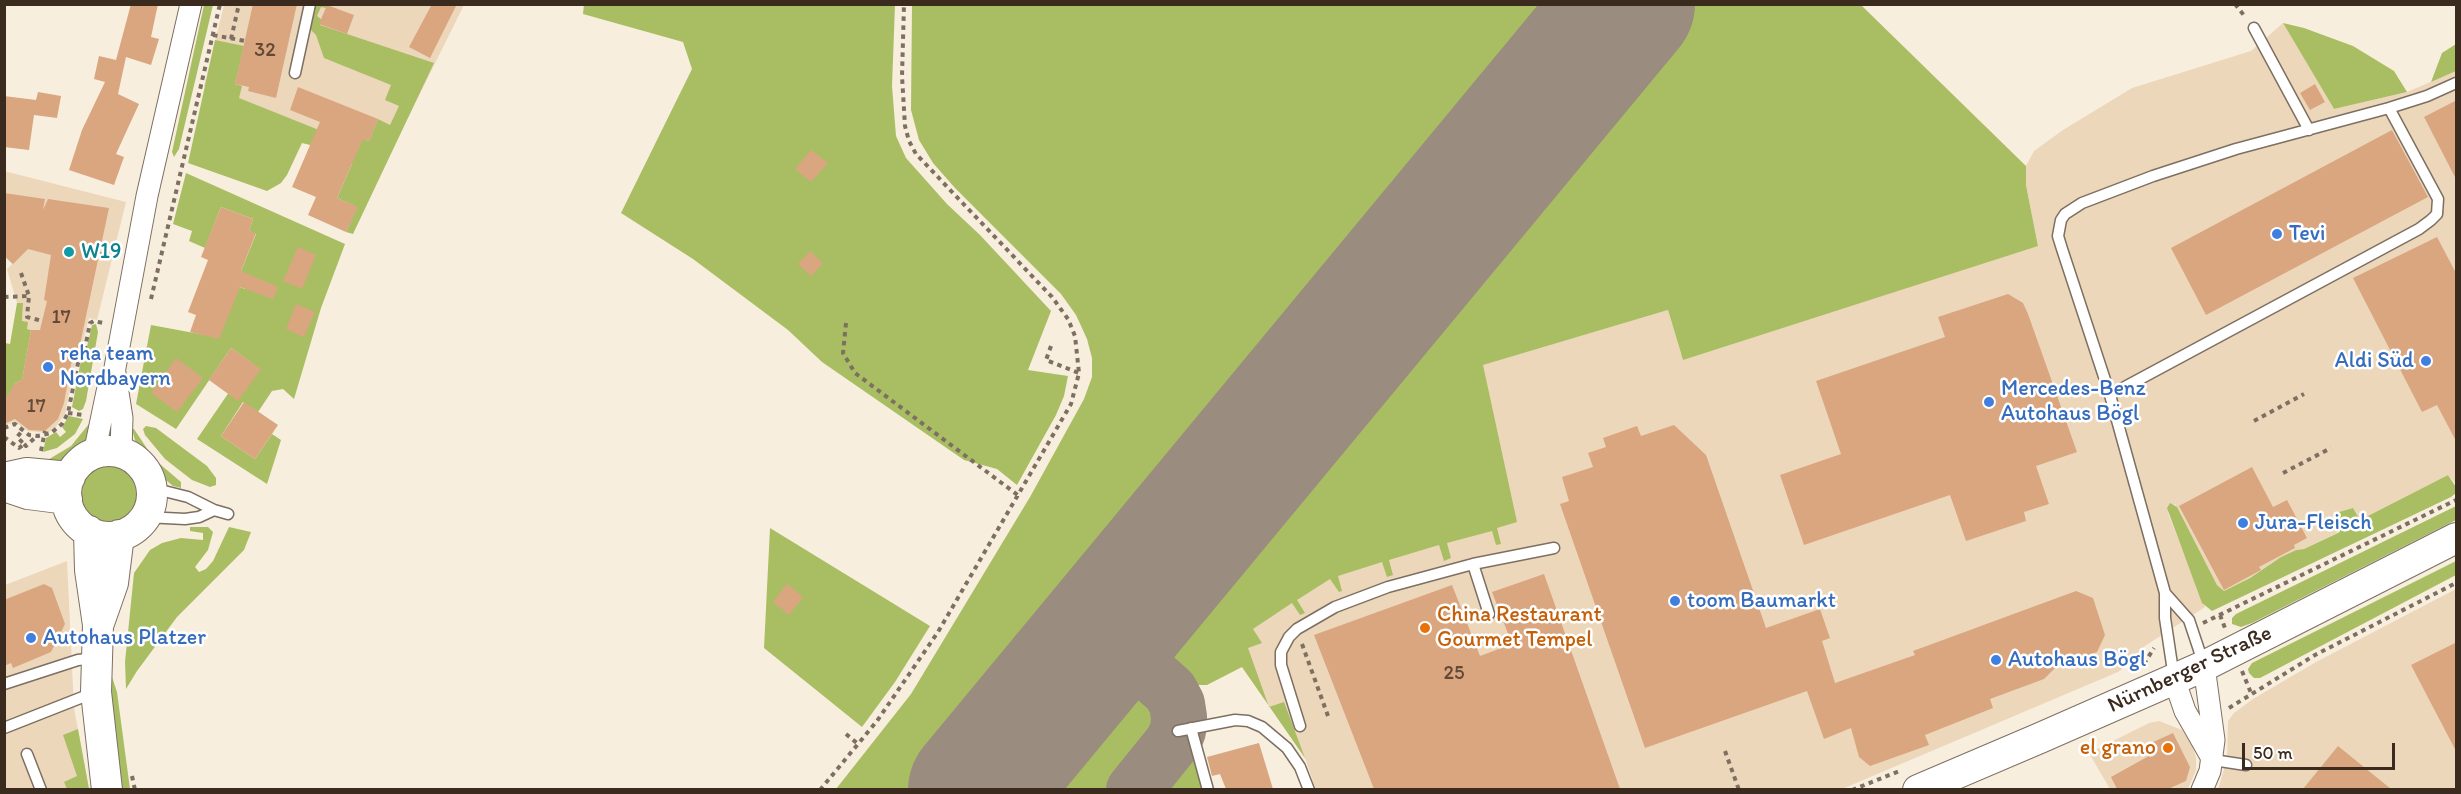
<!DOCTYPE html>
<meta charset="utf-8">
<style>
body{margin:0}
#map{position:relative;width:2461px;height:794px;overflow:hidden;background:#f8eede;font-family:Itim,sans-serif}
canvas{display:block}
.frame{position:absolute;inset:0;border:6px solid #3b2a1e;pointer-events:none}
.scale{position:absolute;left:2242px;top:743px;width:153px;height:27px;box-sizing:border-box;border:3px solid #3b2a1e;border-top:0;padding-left:8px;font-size:18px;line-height:21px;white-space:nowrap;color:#3b2a1e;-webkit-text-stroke:4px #fff;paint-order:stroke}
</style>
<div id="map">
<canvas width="2461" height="794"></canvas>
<div class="frame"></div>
<div class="scale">50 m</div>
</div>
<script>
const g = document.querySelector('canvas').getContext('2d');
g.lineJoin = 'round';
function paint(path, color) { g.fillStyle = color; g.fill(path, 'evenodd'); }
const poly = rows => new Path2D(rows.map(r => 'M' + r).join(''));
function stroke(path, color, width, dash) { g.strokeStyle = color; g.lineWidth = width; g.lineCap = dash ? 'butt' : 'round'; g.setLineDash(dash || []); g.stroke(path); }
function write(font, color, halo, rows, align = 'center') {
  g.font = font + ' Itim,sans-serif'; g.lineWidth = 5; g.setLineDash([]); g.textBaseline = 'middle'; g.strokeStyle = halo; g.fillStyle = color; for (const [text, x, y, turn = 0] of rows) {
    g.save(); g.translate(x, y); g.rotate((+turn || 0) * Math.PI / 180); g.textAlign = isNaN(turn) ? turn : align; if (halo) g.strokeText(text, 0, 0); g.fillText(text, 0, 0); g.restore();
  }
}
paint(poly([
 [224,5,464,5,388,158,204,86],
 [2283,23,2334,109,2407,92,2456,71,2456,484,2448,475,2360,520,2353,508,2339,512,2336,520,2341,531,2304,549,2296,550,2281,557,2250,578,2224,591,2217,585,2175,504,2168,513,2205,607,2145,646,2132,662,2118,672,1842,789,1316,790,1305,758,1226,644,1482,365,1668,310,1681,354,2038,245,2026,185,2026,166,2034,151,2063,130,2132,88,2251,51],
 [4,171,126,202,97,320,89,318,80,354,76,360,65,414,55,428,47,433,28,431,15,422,5,425,5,405,7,396,15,383,31,330,27,329,22,321,23,304,17,303,7,269,12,264,5,256],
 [67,561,74,708,89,789,5,790,5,585],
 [2456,589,2456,789,2218,790,2227,759,2228,721,2234,713,2253,699,2316,662],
 [2159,721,2182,730,2193,746,2196,758,2196,770,2188,789,2110,789,2089,753,2149,723]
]), '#edd7bb');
paint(poly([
 [584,4,895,5,892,86,896,136,906,158,947,204,980,235,1051,311,1028,370,1068,376,1064,396,1056,415,1017,485,997,469,964,460,822,362,788,330,693,259,621,213,692,69,683,42,583,14],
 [204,5,213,5,179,149,174,157,172,152],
 [313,5,328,5,326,8,321,7,317,16,322,20,320,25,434,63,353,234,346,232,357,207,337,198,352,164,310,145,302,143,287,175,281,183,267,191,188,163,215,40,244,46,235,84,242,86,239,98,324,132,328,125,369,141,378,119,390,125,399,106,385,100,391,85,324,58,316,35,308,27],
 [912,5,1605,5,953,789,836,789,911,694,1030,497,1084,399,1092,377,1092,358,1087,339,1076,315,1061,294,955,188,933,163,919,140,911,110],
 [1649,5,1861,5,2026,166,2026,185,2038,246,1683,360,1668,310,1483,365,1517,522,1497,528,1501,544,1496,545,1492,531,1447,543,1451,558,1444,561,1439,545,1389,560,1393,575,1387,577,1382,562,1338,576,1342,591,1339,592,1330,579,1297,600,1305,613,1300,615,1292,603,1253,629,1262,643,1248,648,1269,707,1284,702,1305,758,1242,667,1207,685,1195,685,1178,678,1154,662,1138,644,1136,628,1139,620],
 [2283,23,2304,28,2353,46,2394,71,2407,92,2334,109],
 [2456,44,2456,71,2431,82,2442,53],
 [186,173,345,244,321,308,294,399,283,389,272,391,258,412,243,402,221,436,255,459,272,434,281,440,267,484,197,439,238,379,260,369,231,348,176,429,136,404,151,325,205,335,240,287,245,289,241,271,256,234,249,231,253,219,221,207,205,248,189,241,192,231,173,224],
 [17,303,23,303,22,321,28,322,27,329,31,330,22,380,15,383,5,405,5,343,10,344],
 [96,324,98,332,86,401,83,409,79,411,72,407,81,360,86,351,92,325],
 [69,416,83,419,75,434,57,448,43,452,46,438,56,432,60,437,66,432,62,427],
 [93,419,90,436,74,454,52,466,46,461,71,446],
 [146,426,156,428,207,466,216,478,216,485,210,487,192,480,165,459,145,435,143,429],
 [132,429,134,429,154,459,181,482,181,488,173,486,161,476,146,459,136,444],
 '81 494a28 28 0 1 1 56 0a28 28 0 1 1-56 0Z',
 [2448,475,2456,487,2456,493,2451,497,2212,611,2202,603,2167,508,2170,503,2177,507,2217,585,2224,591,2250,578,2281,557,2296,550,2304,549,2340,532,2336,520,2339,512,2353,508,2360,520],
 [2456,506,2456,520,2252,623,2241,627,2232,624,2232,618,2236,614],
 [190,527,208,527,213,532,208,550,195,567,199,572,206,569,213,561,229,527,251,532,244,550,177,617,137,671,126,689,125,662,134,573,150,550,162,543,181,538,203,540,203,533,190,531],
 [770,528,930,626,895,682,862,727,764,648],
 [2456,561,2456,575,2260,678,2254,678,2249,673,2248,669,2252,663],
 [1111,661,1121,661,1130,665,1147,679,1162,699,1166,717,1165,728,1158,745,1125,789,994,789,1091,676],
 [111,674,117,692,130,789,122,789,107,709],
 [78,729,89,789,67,789,64,782,77,776,63,735],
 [1187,740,1203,789,1146,789]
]), '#a9be63');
stroke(poly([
 [1104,632,1170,691,1177,704,1179,717,1178,731,1172,743,1134,790]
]), '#9a8c7e', 56);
stroke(poly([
 [976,790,1627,4]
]), '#9a8c7e', 136);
paint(poly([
 [131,4,158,4,151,37,159,39,151,65,126,57,118,94,139,104,116,154,124,157,114,185,69,170,82,130,105,82,94,79,99,56,116,60],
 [253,4,297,4,276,98,248,91,249,87,235,84],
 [432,4,457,4,430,58,409,47],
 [327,5,354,15,347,34,319,24],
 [2315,84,2325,102,2310,110,2300,93],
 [298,87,378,119,369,141,363,139,337,198,358,207,346,232,308,215,316,197,292,187,320,122,290,110],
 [38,92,61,96,57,118,34,115,29,150,4,147,4,96,36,100,35,104],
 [2457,100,2457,181,2424,117],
 [2392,130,2428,197,2206,315,2171,248],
 [811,150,828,163,811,182,795,169],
 [4,193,45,199,43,210,48,199,109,208,78,354,73,354,64,403,58,419,45,431,29,430,15,419,4,424,4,405,7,396,15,383,22,380,31,330,40,330,47,301,44,300,51,255,28,249,13,264,4,256],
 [221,207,253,219,249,231,256,233,241,271,278,287,273,299,240,287,219,339,190,332,196,315,188,312,208,260,201,257],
 [2437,237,2457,275,2457,443,2437,405,2422,412,2353,278],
 [298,247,316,255,302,289,283,281],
 [810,251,823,263,811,276,798,264],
 [2008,294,2023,303,2028,314,2077,452,2036,466,2049,504,2024,512,2026,521,1966,541,1950,495,1804,545,1780,475,1841,454,1816,381,1945,337,1938,317],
 [296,304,315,312,304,337,286,329],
 [231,348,261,369,238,401,209,380],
 [176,358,203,378,177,412,151,393],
 [244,402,278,425,255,459,221,436],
 [1674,425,1706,455,1766,628,1820,609,1830,638,1822,641,1835,683,1915,655,1913,651,2076,591,2093,598,2105,635,2097,652,2054,669,2044,679,1990,699,1993,708,1925,735,1929,745,1870,766,1859,757,1851,728,1824,739,1807,691,1645,748,1560,504,1569,501,1562,477,1593,467,1588,453,1606,447,1603,438,1637,426,1641,436],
 [2252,467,2273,507,2287,500,2307,538,2294,545,2295,548,2259,567,2261,570,2224,590,2179,506],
 [1544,574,1620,789,1374,789,1314,635,1452,585,1480,656,1512,644,1492,592],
 [44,584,52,588,65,624,51,652,13,668,11,663,4,666,4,600],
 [787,584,803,597,789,615,773,602],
 [2457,642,2457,753,2411,665],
 [2173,733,2190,767,2186,781,2168,789,2117,789,2111,777,2156,752,2151,743],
 [1259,743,1273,789,1226,789,1220,774,1212,776,1207,757],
 [2338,746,2391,789,2303,789]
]), '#d9a680');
const lane = poly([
 [2254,28,2309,130],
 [295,73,310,4],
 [2110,395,2419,229,2431,220,2437,214,2438,199,2389,108],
 [152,488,188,497,214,510,228,514],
 [145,517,185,519,199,517,214,510],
 [1473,564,1489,614],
 [2165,593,2189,620,2204,665],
 [2174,678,2165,618,2165,593,2110,395,2062,249,2058,236,2061,220,2065,214,2082,203,2153,176,2236,149,2389,108,2427,96,2456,83],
 [4,684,78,660,96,658],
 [1300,726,1281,665,1281,652,1289,637,1297,629,1335,607,1388,587,1473,564,1554,548],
 [4,728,93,693],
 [1191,728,1208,790],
 [1178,731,1235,720,1248,721,1262,727,1287,748,1300,767,1309,790],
 [27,754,41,790],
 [2213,760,2246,765]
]);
const street = poly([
 [115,373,122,418,121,452],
 [94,454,107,392,114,373,147,196,191,4],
 [2174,679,2185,711,2213,760],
 [2202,790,2210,771,2214,740,2204,666]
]);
const secondary = poly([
 '66 494a43 43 0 1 1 86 0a43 43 0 1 1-86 0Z',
 [4,478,27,473,70,477],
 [4,486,28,494,67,499],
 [89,531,90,570,98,625,96,692,107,790],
 [99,623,113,583,119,535],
 [1918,790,2040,738,2204,666,2456,538]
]);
stroke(lane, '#7d6f61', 13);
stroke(street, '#7d6f61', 23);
stroke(secondary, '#7d6f61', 32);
stroke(poly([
 [2235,4,2246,18],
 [213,35,245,41],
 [231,39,239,4],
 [100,254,116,258],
 [21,273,29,296],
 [4,297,29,296,27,317,42,321],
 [151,299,220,4],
 [846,323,843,353,855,373,1019,496],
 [1051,346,1046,360,1079,373],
 [68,413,83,415],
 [2254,421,2304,394],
 [4,428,15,424,29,435,38,436,51,433,62,424,68,413,78,363,85,348,90,323,94,321,103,323],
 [4,437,19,448,24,444,17,437,22,431],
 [24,444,26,446,37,436],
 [41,451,45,431],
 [2283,473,2331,448],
 [2220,615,2225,628],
 [2203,623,2456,500],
 [1302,644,1328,716],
 [2144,664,2154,648],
 [2242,671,2251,693],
 [2229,708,2315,655,2456,583],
 [846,734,858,744],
 [1725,751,1739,790],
 [132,776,135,790],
 [820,790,877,721,938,632,1071,404,1079,373,1075,336,1068,319,1052,297,916,154,909,141,905,126,902,76,904,4],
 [1852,790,1902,770]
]), '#7d6f61', 4, [4.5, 4.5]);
stroke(lane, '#fff', 10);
stroke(street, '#fff', 21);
stroke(secondary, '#fff', 30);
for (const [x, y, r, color] of [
 [2277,234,6,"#3f7fe0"],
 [69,252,6,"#0f9aa8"],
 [2426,361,6,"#3f7fe0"],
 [48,367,6,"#3f7fe0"],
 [1989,402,6,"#3f7fe0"],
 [2243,523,6,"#3f7fe0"],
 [1675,601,6,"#3f7fe0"],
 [1425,628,6,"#e8710a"],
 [31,638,6,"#3f7fe0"],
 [1996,660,6,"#3f7fe0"],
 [2168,748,6,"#e8710a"]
]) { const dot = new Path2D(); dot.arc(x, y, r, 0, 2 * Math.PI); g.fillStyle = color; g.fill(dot); stroke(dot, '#fff', 2); }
write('20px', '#624936', null, [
 ["32",265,51],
 ["17",61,318],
 ["17",36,407],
 ["25",1454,674]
]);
write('22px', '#366cbe', '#fff', [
 ["Tevi",2289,234],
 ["reha team",60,354],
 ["Nordbayern",60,379],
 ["Aldi Süd",2414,361,"right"],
 ["Mercedes-Benz",2001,389],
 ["Autohaus Bögl",2001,414],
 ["Jura-Fleisch",2255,523],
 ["toom Baumarkt",1687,601],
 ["Autohaus Platzer",43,638],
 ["Autohaus Bögl",2008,660]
], 'left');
write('22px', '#0d838f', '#fff', [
 ["W19",81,252]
], 'left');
write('22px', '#c56008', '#fff', [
 ["China Restaurant",1437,615],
 ["Gourmet Tempel",1437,640],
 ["el grano",2156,748,"right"]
], 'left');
write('22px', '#3b2a1e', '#fff', [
 ["Nürnberger Straße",2190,670,-25]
]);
</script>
